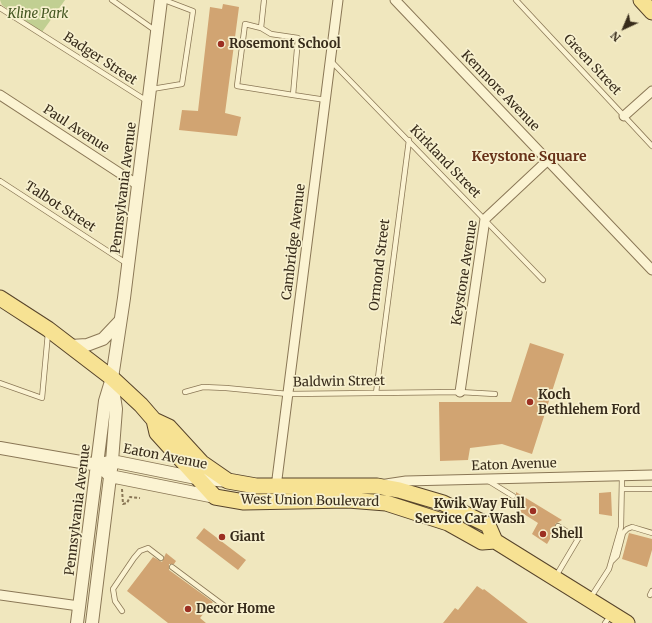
<!DOCTYPE html>
<style>
body{margin:0}
#map{position:relative;width:652px;height:623px;overflow:hidden;background:#f0e7be;font-family:Merriweather,serif}
canvas{display:block}
.north{position:absolute;left:604px;top:8px;width:40px;height:40px;-webkit-text-stroke:3px #f7f0ce;paint-order:stroke;rotate:224deg;font-size:11px;font-weight:700;line-height:16px;text-align:center;color:#382c1b}
.north::after{content:'';display:block;margin:auto;width:14px;height:18px;background:#382c1b;clip-path:polygon(50% 0,100% 100%,50% 72%,0 100%)}
</style>
<div id="map">
<canvas width="652" height="623"></canvas>
<div class="north">N</div>
</div>
<script>
const g = document.querySelector('canvas').getContext('2d');
g.lineJoin = 'round';
function paint(path, color) { g.fillStyle = color; g.fill(path, 'evenodd'); }
const poly = rows => new Path2D(rows.map(r => 'M' + r).join(''));
function stroke(path, color, width, dash) { g.strokeStyle = color; g.lineWidth = width; g.lineCap = dash ? 'butt' : 'round'; g.setLineDash(dash || []); g.stroke(path); }
function write(font, color, halo, rows, align = 'center') {
  g.font = font + ' Merriweather,serif'; g.lineWidth = 3.5; g.setLineDash([]); g.textBaseline = 'middle'; g.strokeStyle = halo; g.fillStyle = color; for (const [text, x, y, turn = 0] of rows) {
    g.save(); g.translate(x, y); g.rotate((+turn || 0) * Math.PI / 180); g.textAlign = isNaN(turn) ? turn : align; if (halo) g.strokeText(text, 0, 0); g.fillText(text, 0, 0); g.restore();
  }
}
paint(poly([
 [0,0,65,0,42,32,2,5]
]), '#c1cf92');
paint(poly([
 [223,4,239,7,225,113,241,117,237,136,179,130,182,110,198,111,210,7,222,9],
 [530,343,564,354,532,454,502,444,470,448,468,460,440,461,439,402,511,402],
 [516,492,562,520,555,524,556,529,547,544,532,534,538,523,508,504,511,499,516,498],
 [611,492,612,516,599,514,599,493],
 [204,528,246,560,238,570,196,538],
 [629,533,652,539,652,550,647,567,622,559],
 [166,553,176,561,174,564,169,564,169,570,213,602,200,618,206,623,168,623,127,591,153,557,162,562],
 [477,586,483,590,484,589,528,623,443,623,455,608,458,610]
]), '#d1a472');
const service = poly([
 [112,0,156,31],
 [516,0,652,146],
 [0,8,147,101],
 [261,28,264,0],
 [330,60,543,280],
 [152,89,182,84,193,11,164,0],
 [293,95,237,86,245,24,261,28,271,34,298,38,293,95,326,100],
 [0,181,126,263],
 [0,383,42,398,48,333],
 [185,392,203,387,226,388,288,394,460,392,495,394],
 [376,393,409,140],
 [487,480,513,496],
 [622,489,652,489],
 [612,561,617,556,623,533,627,529,632,527,652,533],
 [172,567,223,605],
 [556,576,578,539,558,526],
 [650,595,652,591],
 [591,597,609,569,621,527,622,476],
 [122,611,115,601,113,589,134,558,140,551,148,548,161,558],
 [605,623,611,615]
]);
const minor = poly([
 [395,0,652,270],
 [0,95,138,185],
 [624,116,652,91],
 [460,392,485,219,548,160],
 [386,484,406,481,652,475],
 [276,487,338,0],
 [0,595,79,606]
]);
const tertiary = poly([
 [70,346,87,345,103,339,120,321],
 [0,448,98,465,112,461,196,478,228,481],
 [105,471,110,476,215,497],
 [77,623,105,401,112,378,124,298,161,0],
 [92,623,112,461,116,409,112,383]
]);
const primary = poly([
 [641,0,652,12],
 [0,298,48,329,112,378,141,405,154,420,169,427,202,463,228,481,256,486,377,486,399,490,443,503,488,525,495,541,627,623],
 [154,420,157,433,215,497,244,502,348,500,386,503,448,523,482,542,495,541]
]);
stroke(service, '#8a7756', 6);
stroke(minor, '#8a7756', 11);
stroke(tertiary, '#8a7756', 14);
stroke(primary, '#57442b', 17);
stroke(poly([
 [122,489,123,504,127,503,130,497,140,498]
]), '#8a7756', 2, [3, 2]);
stroke(service, '#fbf3d2', 4.5);
stroke(minor, '#fbf3d2', 9);
stroke(tertiary, '#fbf3d2', 12);
stroke(primary, '#f7e293', 15);
for (const [x, y, r, color] of [
 [221,44,4,"#9c2f22"],
 [530,402,4,"#9c2f22"],
 [533,511,4,"#9c2f22"],
 [543,534,4,"#9c2f22"],
 [222,537,4,"#9c2f22"],
 [188,609,4,"#9c2f22"]
]) { const dot = new Path2D(); dot.arc(x, y, r, 0, 2 * Math.PI); g.fillStyle = color; g.fill(dot); stroke(dot, '#f7f0ce', 1.5); }
write('italic 13px', '#435621', '#f7f0ce', [
 ["Kline Park",38,14]
]);
write('bold 13px', '#382c1b', '#f7f0ce', [
 ["Rosemont School",229,44],
 ["Koch",538,395],
 ["Bethlehem Ford",538,410],
 ["Kwik Way Full",525,504,"right"],
 ["Service Car Wash",525,519,"right"],
 ["Shell",551,534],
 ["Giant",230,537],
 ["Decor Home",196,609]
], 'left');
write('13px', '#382c1b', '#f7f0ce', [
 ["Badger Street",100,59,33],
 ["Green Street",592,65,47],
 ["Kenmore Avenue",500,91,46],
 ["Paul Avenue",76,129,33],
 ["Kirkland Street",445,162,46],
 ["Pennsylvania Avenue",124,188,-83],
 ["Talbot Street",60,207,33],
 ["Cambridge Avenue",294,242,-83],
 ["Ormond Street",380,265,-83],
 ["Keystone Avenue",465,273,-81],
 ["Baldwin Street",339,382,-1],
 ["Eaton Avenue",165,457,11],
 ["Eaton Avenue",514,465,-2],
 ["West Union Boulevard",310,501,1],
 ["Pennsylvania Avenue",78,510,-83]
]);
write('bold 14px', '#673118', '#f7f0ce', [
 ["Keystone Square",529,157]
]);
</script>
